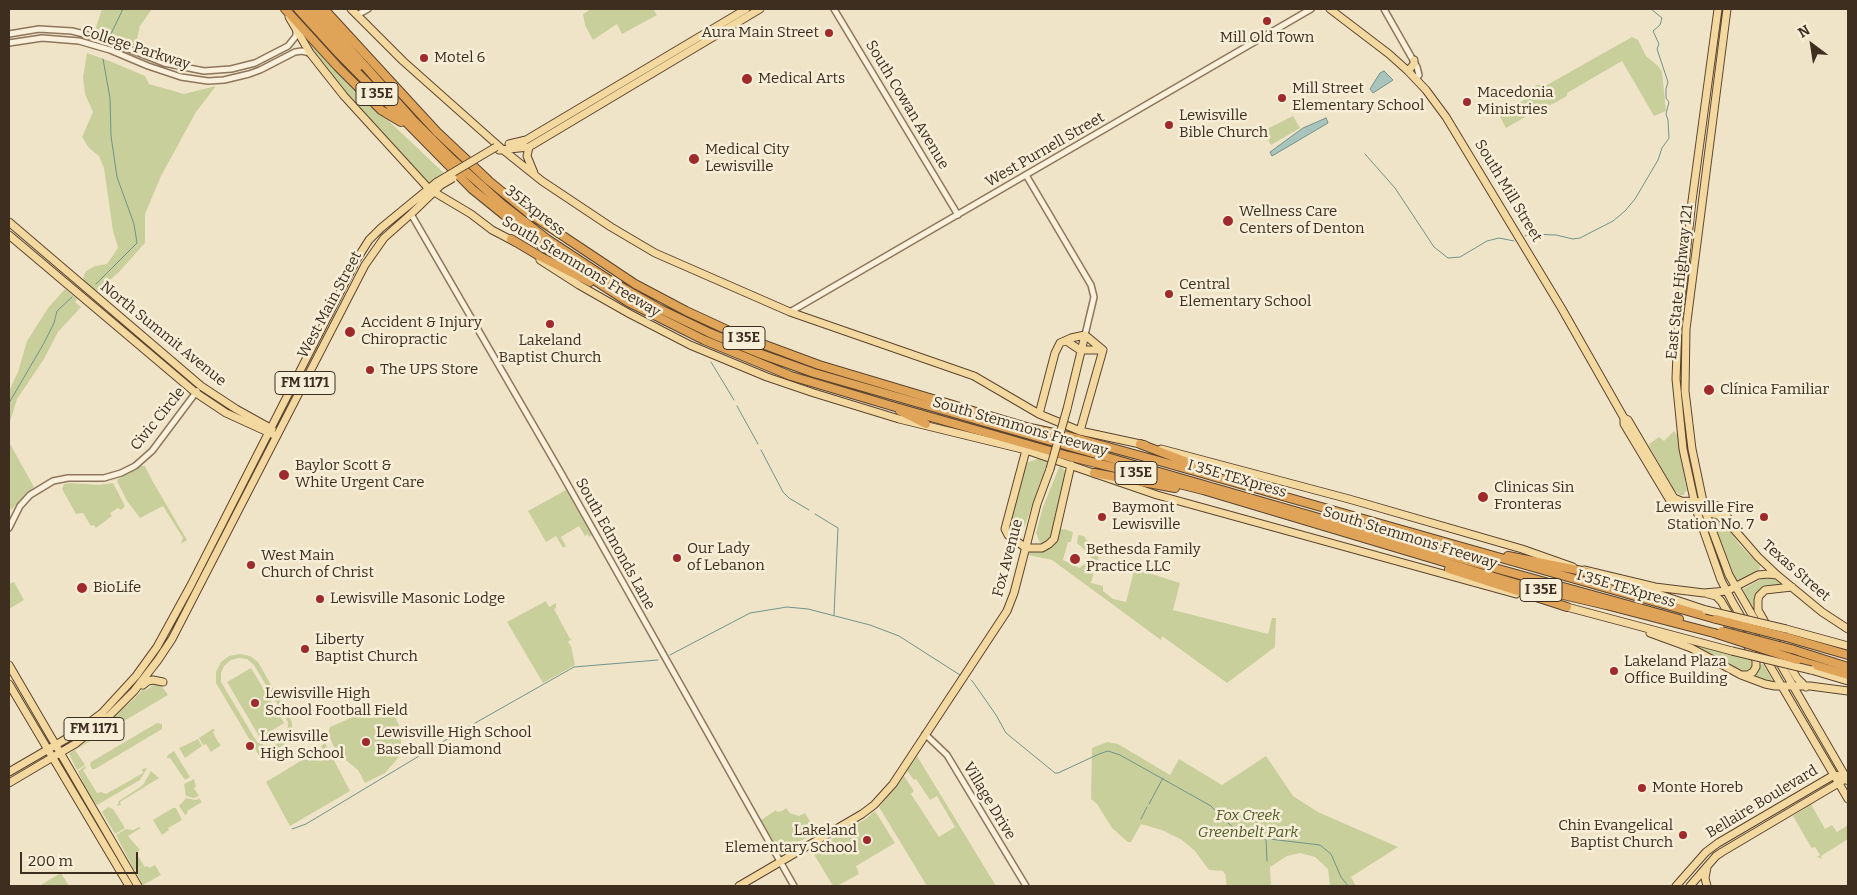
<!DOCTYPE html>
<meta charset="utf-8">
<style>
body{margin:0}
#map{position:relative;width:1857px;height:895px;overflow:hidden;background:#f0e4c8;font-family:Bitter,serif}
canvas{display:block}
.frame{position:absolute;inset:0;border:10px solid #3d2e20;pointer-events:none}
.north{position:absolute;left:1787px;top:20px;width:50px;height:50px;-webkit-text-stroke:4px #f7eed8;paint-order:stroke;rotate:329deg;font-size:14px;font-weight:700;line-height:20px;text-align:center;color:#3d2e20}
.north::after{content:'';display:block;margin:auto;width:18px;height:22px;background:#3d2e20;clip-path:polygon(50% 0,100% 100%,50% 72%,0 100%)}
.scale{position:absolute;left:20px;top:852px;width:118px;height:22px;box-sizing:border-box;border:2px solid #3d2e20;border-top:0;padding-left:6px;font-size:15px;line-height:18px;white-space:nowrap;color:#3d2e20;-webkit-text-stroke:4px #f7eed8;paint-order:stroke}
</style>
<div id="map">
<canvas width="1857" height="895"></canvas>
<div class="frame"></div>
<div class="north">N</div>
<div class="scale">200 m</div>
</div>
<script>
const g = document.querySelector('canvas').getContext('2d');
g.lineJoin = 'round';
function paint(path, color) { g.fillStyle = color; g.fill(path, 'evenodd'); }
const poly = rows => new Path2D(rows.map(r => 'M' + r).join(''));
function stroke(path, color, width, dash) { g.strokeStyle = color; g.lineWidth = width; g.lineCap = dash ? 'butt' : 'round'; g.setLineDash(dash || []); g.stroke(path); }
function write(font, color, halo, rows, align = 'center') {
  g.font = font + ' Bitter,serif'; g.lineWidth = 5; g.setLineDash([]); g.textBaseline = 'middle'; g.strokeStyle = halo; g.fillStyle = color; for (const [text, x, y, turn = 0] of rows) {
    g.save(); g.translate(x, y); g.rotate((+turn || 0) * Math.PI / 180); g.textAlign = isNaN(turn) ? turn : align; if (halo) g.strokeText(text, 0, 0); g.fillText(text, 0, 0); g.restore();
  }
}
paint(poly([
 [102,9,152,9,140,26,135,47,133,48,94,33],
 [591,9,653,9,657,15,622,34,617,24,593,40,585,25,583,14],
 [303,33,357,91,446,175,434,190,319,62],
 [1632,37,1638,40,1646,56,1659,67,1662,72,1666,111,1654,116,1622,61,1567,93,1567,96,1547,107,1546,105,1506,128,1499,115,1531,96,1536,85,1547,85],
 [87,53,112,62,145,76,149,84,184,94,216,86,196,112,161,176,145,214,145,243,119,272,96,292,83,280,84,275,86,271,95,266,107,264,118,248,113,231,104,168,99,156,89,148,82,137,93,112,85,94,83,77],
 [1293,116,1300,128,1271,145,1263,131],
 [65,289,77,299,75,302,81,307,58,332,44,359,17,399,9,425,9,391,18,372,27,341,48,308],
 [1674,431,1677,435,1687,491,1685,492,1684,495,1680,495,1675,491,1649,446,1649,444,1659,437,1664,441],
 [9,442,34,487,11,510,9,503],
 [1040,458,1048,461,1025,525,1020,531,1018,535,1014,535,1011,532,1008,526,1026,463],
 [1060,465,1068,475,1051,536,1048,540,1040,543,1036,533,1043,507],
 [141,466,145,466,153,482,187,540,181,544,183,538,163,506,140,518,127,501,117,481,118,479],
 [71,483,99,485,113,483,125,506,121,510,118,508,110,513,112,516,96,528,94,525,91,526,83,513,76,514,62,489,64,484],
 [566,490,592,535,589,537,588,534,585,536,579,526,561,537,566,546,563,548,556,536,546,542,528,511],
 [1717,518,1726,525,1739,544,1760,566,1759,572,1739,582,1736,581,1713,522],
 [1064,529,1073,532,1071,542,1068,542,1063,560,1079,568,1092,559,1084,549,1077,543,1078,535,1084,536,1094,550,1093,555,1098,556,1099,559,1097,560,1091,583,1103,586,1103,591,1113,599,1126,602,1134,571,1139,570,1180,583,1173,610,1268,634,1272,618,1276,618,1275,647,1227,683,1162,636,1161,640,1052,560,1028,555,1030,551,1042,550,1052,548,1057,541,1060,530],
 [1765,577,1773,577,1784,585,1760,592,1755,599,1753,609,1743,589],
 [14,582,24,600,9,609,9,584],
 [546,601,549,607,556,603,556,608,554,609,570,639,573,637,568,642,571,646,575,665,543,683,507,622],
 [1681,641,1753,660,1752,670,1747,674],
 [240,654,250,656,258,662,292,722,292,734,288,741,281,747,271,750,262,749,266,756,261,759,216,683,216,672,221,662,229,656],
 [239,658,247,659,254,665,288,722,287,736,280,742,273,746,264,745,257,742,221,682,221,673,224,666,231,660],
 [1763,664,1774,683,1753,676,1759,665],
 [251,668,284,723,260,738,227,682],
 [154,682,160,684,168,695,75,750,85,765,77,770,69,754,75,749,68,752,91,737,135,698,148,683,153,683,148,686,144,692,154,684],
 [391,708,401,730,401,750,398,758,385,773,365,783,358,770,337,753,328,734,330,727,353,717,373,718],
 [157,723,162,724,162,729,95,769,92,769,90,765,91,762],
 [213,729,215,730,213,732,218,742,221,745,211,752,206,744,203,745,199,738,211,730],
 [198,739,202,746,185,758,179,748],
 [1107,742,1118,744,1170,775,1179,759,1222,785,1266,756,1293,796,1318,812,1398,847,1351,877,1356,886,1330,886,1328,869,1315,857,1300,853,1287,856,1270,867,1271,886,1227,886,1225,874,1223,871,1209,870,1195,851,1182,840,1162,830,1141,824,1131,842,1128,842,1112,828,1097,804,1091,799,1092,748],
 [325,743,350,791,290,826,266,782,322,748,321,746],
 [174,751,190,777,185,780,170,758,167,758,168,755],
 [917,756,996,886,927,886,879,807,904,776,914,791,911,794,939,837,955,827,937,796,930,800,916,779,914,780,907,771],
 [85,766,86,768,83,770,97,793,101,792,106,794,143,773,142,769,147,768,140,780,97,805,92,800,84,786,78,771],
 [151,771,159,778,120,802,121,805,117,806,119,801,143,785],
 [194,779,196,787,194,788,199,796,194,798,186,796,184,784],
 [186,798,196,800,199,798,202,802,187,811,188,813,185,815,179,806],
 [1811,804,1825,829,1832,825,1837,832,1848,825,1848,839,1821,856,1822,859,1817,857,1820,855,1815,847,1812,848,1811,847,1793,816],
 [108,807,113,809,125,828,115,834,102,812],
 [173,808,176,808,182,820,168,828,169,830,162,835,153,820],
 [786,808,790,813,799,816,805,813,817,833,779,851,761,820,776,810,777,812,782,811],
 [875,811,895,843,856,866,859,874,837,886,833,886,812,851,867,818],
 [139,827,141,828,128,836,140,850,136,853,145,867,148,866,149,868,155,865,161,875,143,885,135,871,143,866,134,870,116,835,126,829,133,830],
 [61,873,69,886,39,886]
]), '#c9cf9b');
const water = poly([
 [1384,71,1393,80,1373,93,1370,89,1380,73,1384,71],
 [1326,118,1328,123,1272,156,1270,152,1303,128,1326,118]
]);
paint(water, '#a9c4bc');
stroke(water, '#6f938a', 1);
stroke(poly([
 [110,36,123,9],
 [1365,154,1395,188,1434,247,1448,258,1460,257,1487,241,1499,238,1514,241],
 [1529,234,1556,235,1573,239,1580,238,1613,221,1625,211,1635,199,1658,160,1662,148,1669,138,1668,120,1666,114,1669,102,1666,98,1666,89,1668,82,1657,49,1659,44,1653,31,1660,25,1662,18,1651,9],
 [1525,236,1527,235],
 [96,284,137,243,134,224,117,177,111,136,110,98,103,59],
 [711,362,734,400],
 [9,403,44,343,54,323,57,311,72,297],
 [737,406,758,444],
 [761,450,783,492,789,498,809,510],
 [815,514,838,528,834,615],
 [670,655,750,613,787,607,808,609,870,625,899,636,960,675],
 [971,680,973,682,996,715,1006,733,1055,773,1058,773,1099,754,1108,751,1120,755,1211,806,1223,819,1244,836,1320,845,1331,854,1341,877,1348,886],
 [454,735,574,667,658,660],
 [1149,804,1163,778],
 [1141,819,1147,807],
 [292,829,306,824,449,738],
 [1266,839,1267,861]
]), '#6f938a', 1);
const minor = poly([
 [834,9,958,215],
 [1384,9,1417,67,1419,75,1416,79],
 [357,15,368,9],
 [9,34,39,29,72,31,104,39,164,63,204,71,231,69,255,63,288,46,296,36,296,29],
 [9,43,42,38,79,41,110,50,148,66,181,77,208,81,224,80,249,74,260,70,295,52,302,51,310,53],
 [1026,175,1091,285,1094,297,1085,335],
 [411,214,560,471,794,886],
 [790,312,1311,9],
 [9,528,20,506,30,495,53,481,68,478,104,478,121,473,135,466,152,451,197,391],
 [925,734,947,755,1026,886]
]);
const major = poly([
 [351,9,403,61,502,149,542,181,611,227,655,253,790,312,974,376,1039,414,1080,431,1145,445],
 [1330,9,1389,54,1408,71,1426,90,1446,117,1562,309,1624,418,1624,424,1669,499,1678,505,1718,515,1732,527,1758,557,1777,575,1822,612,1848,629],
 [1718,9,1692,201,1678,326,1676,379,1683,449,1696,509,1721,580,1733,603,1848,799],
 [1727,9,1686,329,1685,391,1692,449,1705,511,1729,575,1848,781],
 [289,17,310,53,344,96,429,189,471,214,492,230,515,242],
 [1408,71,1414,64,1414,60],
 [509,144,526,140,746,9],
 [529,147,527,156,534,173],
 [499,150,529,147,760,9],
 [9,222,201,386,236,409,272,429],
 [9,235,196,393,226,413,272,434],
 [540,260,579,285,630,314,690,345,767,377,814,393,899,419,1026,450,1157,495,1516,594],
 [1085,335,1103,350],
 [1064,341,1068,342,1080,350,1103,350],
 [1067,409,1085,335],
 [1039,414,1055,353,1060,343,1071,338,1085,335],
 [1624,418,1628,420,1674,498,1681,501,1703,502,1718,506,1725,512,1732,526],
 [1080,431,1103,350],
 [1161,449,1349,499,1522,549,1573,567],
 [1026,450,1005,529,1008,535,1026,548,1042,548,1049,544,1054,539,1071,465],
 [1584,570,1655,587,1704,593,1727,591,1758,575,1768,574,1777,575],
 [1631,585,1706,610],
 [1708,594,1716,596,1721,601,1756,660,1756,667,1753,672,1748,675,1741,675],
 [1563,606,1732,651],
 [1786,629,1848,646],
 [1650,633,1691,648,1741,675,1765,684,1775,686,1810,686,1848,691],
 [1780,649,1758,610,1758,600,1759,596,1765,590,1792,587],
 [1788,663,1797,678,1806,687],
 [9,665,138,886],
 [1811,670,1848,681],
 [9,684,129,886],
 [143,685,148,681,153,680,163,682],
 [9,772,71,736,102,713,136,676,157,647,191,585,357,259,369,240,381,228,437,182],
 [9,783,75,744,109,716,134,691,158,660,172,639,365,265,384,238,411,214,441,185],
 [1707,867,1705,878,1707,886],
 [739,886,862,814,874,805,893,784,1007,611,1014,593,1037,504,1050,469],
 [1676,886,1706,852,1718,843,1834,775,1839,776],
 [1690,886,1716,856,1722,852,1842,781]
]);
const highway = poly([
 [285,9,337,66,381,110,401,122],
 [298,9,339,54,472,189,546,249,628,302,704,340,791,376,892,406,1068,456,1203,490,1521,585,1606,605,1714,633],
 [306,9,359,66],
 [314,9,412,119,452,159,503,205,547,239,611,281,660,309,710,333,761,354,814,373,1462,559,1679,619],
 [324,9,437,132,489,181,527,212,635,284,686,311,738,335,819,365,1030,428,1068,436,1152,459,1716,619],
 [511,239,541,257,590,282],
 [900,411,926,424],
 [1140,444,1216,473],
 [1094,473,1175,488],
 [1508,556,1587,572],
 [1449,569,1567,607],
 [1786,637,1848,655],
 [1791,649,1848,667],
 [1797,660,1848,675]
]);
stroke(minor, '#8d765c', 8);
stroke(major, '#5b4430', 9);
stroke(highway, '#5b4430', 10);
stroke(minor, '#faf1dc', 5);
stroke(major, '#f3d9a0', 7);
stroke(highway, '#e0a458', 8);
const majorBridge = poly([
 [437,182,496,147],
 [441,185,453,178],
 [1050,469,1067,409],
 [1706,610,1786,629],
 [1732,651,1811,670]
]);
const highwayBridge = poly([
 [1716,619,1786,637],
 [1722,631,1791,649],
 [1714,633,1797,660]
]);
stroke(majorBridge, '#5b4430', 9, []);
stroke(highwayBridge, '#5b4430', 10, []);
stroke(majorBridge, '#f3d9a0', 7);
stroke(highwayBridge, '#e0a458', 8);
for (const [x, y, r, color] of [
 [1267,21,5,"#9e2a2b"],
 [829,33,5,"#9e2a2b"],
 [424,58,5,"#9e2a2b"],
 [747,79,6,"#9e2a2b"],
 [1282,98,5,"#9e2a2b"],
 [1467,102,5,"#9e2a2b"],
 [1169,125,5,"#9e2a2b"],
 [694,159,6,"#9e2a2b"],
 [1228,221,6,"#9e2a2b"],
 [1169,294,5,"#9e2a2b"],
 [550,324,5,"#9e2a2b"],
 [350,332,6,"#9e2a2b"],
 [370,370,5,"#9e2a2b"],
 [1709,390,6,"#9e2a2b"],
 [284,475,6,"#9e2a2b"],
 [1483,497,6,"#9e2a2b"],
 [1102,517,5,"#9e2a2b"],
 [1764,517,5,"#9e2a2b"],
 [677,558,5,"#9e2a2b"],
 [1075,559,6,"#9e2a2b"],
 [251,565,5,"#9e2a2b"],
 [82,588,6,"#9e2a2b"],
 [320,599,5,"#9e2a2b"],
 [305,649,5,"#9e2a2b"],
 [1614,671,5,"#9e2a2b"],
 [255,703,5,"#9e2a2b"],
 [366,742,5,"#9e2a2b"],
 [250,746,5,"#9e2a2b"],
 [1642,788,5,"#9e2a2b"],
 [1683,835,5,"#9e2a2b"],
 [867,840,5,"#9e2a2b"]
]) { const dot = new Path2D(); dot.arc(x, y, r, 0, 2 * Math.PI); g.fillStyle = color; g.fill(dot); stroke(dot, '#f7eed8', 2); }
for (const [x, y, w] of [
 [377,94,42],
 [744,338,42],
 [305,383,60],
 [1136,473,42],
 [1541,590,42],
 [94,729,60]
]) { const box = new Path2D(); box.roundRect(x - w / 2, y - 11.5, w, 23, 4); g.fillStyle = '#f7eed8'; g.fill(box); stroke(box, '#3d2e20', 1); }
write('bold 14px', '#3d2e20', null, [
 ["I 35E",377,94],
 ["I 35E",744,338],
 ["FM 1171",305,383],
 ["I 35E",1136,473],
 ["I 35E",1541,590],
 ["FM 1171",94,729]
]);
write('15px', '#3d2e20', '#f7eed8', [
 ["Aura Main Street",819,33,"right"],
 ["Mill Old Town",1267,38,"center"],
 ["Motel 6",434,58],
 ["Medical Arts",758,79],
 ["Mill Street",1292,89],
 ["Elementary School",1292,106],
 ["Macedonia",1477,93],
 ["Ministries",1477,110],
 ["Lewisville",1179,116],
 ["Bible Church",1179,133],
 ["Medical City",705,150],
 ["Lewisville",705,167],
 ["Wellness Care",1239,212],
 ["Centers of Denton",1239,229],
 ["Central",1179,285],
 ["Elementary School",1179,302],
 ["Accident & Injury",361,323],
 ["Chiropractic",361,340],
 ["Lakeland",550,341,"center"],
 ["Baptist Church",550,358,"center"],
 ["The UPS Store",380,370],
 ["Clínica Familiar",1720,390],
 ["Baylor Scott &",295,466],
 ["White Urgent Care",295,483],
 ["Clinicas Sin",1494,488],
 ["Fronteras",1494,505],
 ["Baymont",1112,508],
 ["Lewisville",1112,525],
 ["Lewisville Fire",1754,508,"right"],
 ["Station No. 7",1754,525,"right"],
 ["Our Lady",687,549],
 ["of Lebanon",687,566],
 ["Bethesda Family",1086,550],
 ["Practice LLC",1086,567],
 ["West Main",261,556],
 ["Church of Christ",261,573],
 ["BioLife",93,588],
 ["Lewisville Masonic Lodge",330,599],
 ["Liberty",315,640],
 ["Baptist Church",315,657],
 ["Lakeland Plaza",1624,662],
 ["Office Building",1624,679],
 ["Lewisville High",265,694],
 ["School Football Field",265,711],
 ["Lewisville High School",376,733],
 ["Baseball Diamond",376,750],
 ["Lewisville",260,737],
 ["High School",260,754],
 ["Monte Horeb",1652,788],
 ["Chin Evangelical",1673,826,"right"],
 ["Baptist Church",1673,843,"right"],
 ["Lakeland",857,831,"right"],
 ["Elementary School",857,848,"right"]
], 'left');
write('15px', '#3d2e20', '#f7eed8', [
 ["College Parkway",136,48,18],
 ["South Cowan Avenue",907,105,59],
 ["West Purnell Street",1045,150,-30],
 ["South Mill Street",1508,191,59],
 ["35Express",535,211,38],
 ["South Stemmons Freeway",581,267,31],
 ["East State Highway 121",1680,282,-84],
 ["West Main Street",330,305,-62],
 ["North Summit Avenue",163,334,39],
 ["Civic Circle",158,419,-51],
 ["South Stemmons Freeway",1020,427,16],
 ["I 35E TEXpress",1237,479,16],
 ["South Stemmons Freeway",1410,538,17],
 ["South Edmonds Lane",615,544,61],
 ["Fox Avenue",1008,558,-75],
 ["Texas Street",1796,571,41],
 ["I 35E TEXpress",1626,589,16],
 ["Village Drive",989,801,59],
 ["Bellaire Boulevard",1762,802,-31]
]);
write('italic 15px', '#4d5a26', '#f7eed8', [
 ["Fox Creek",1248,816],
 ["Greenbelt Park",1248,833]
]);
</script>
